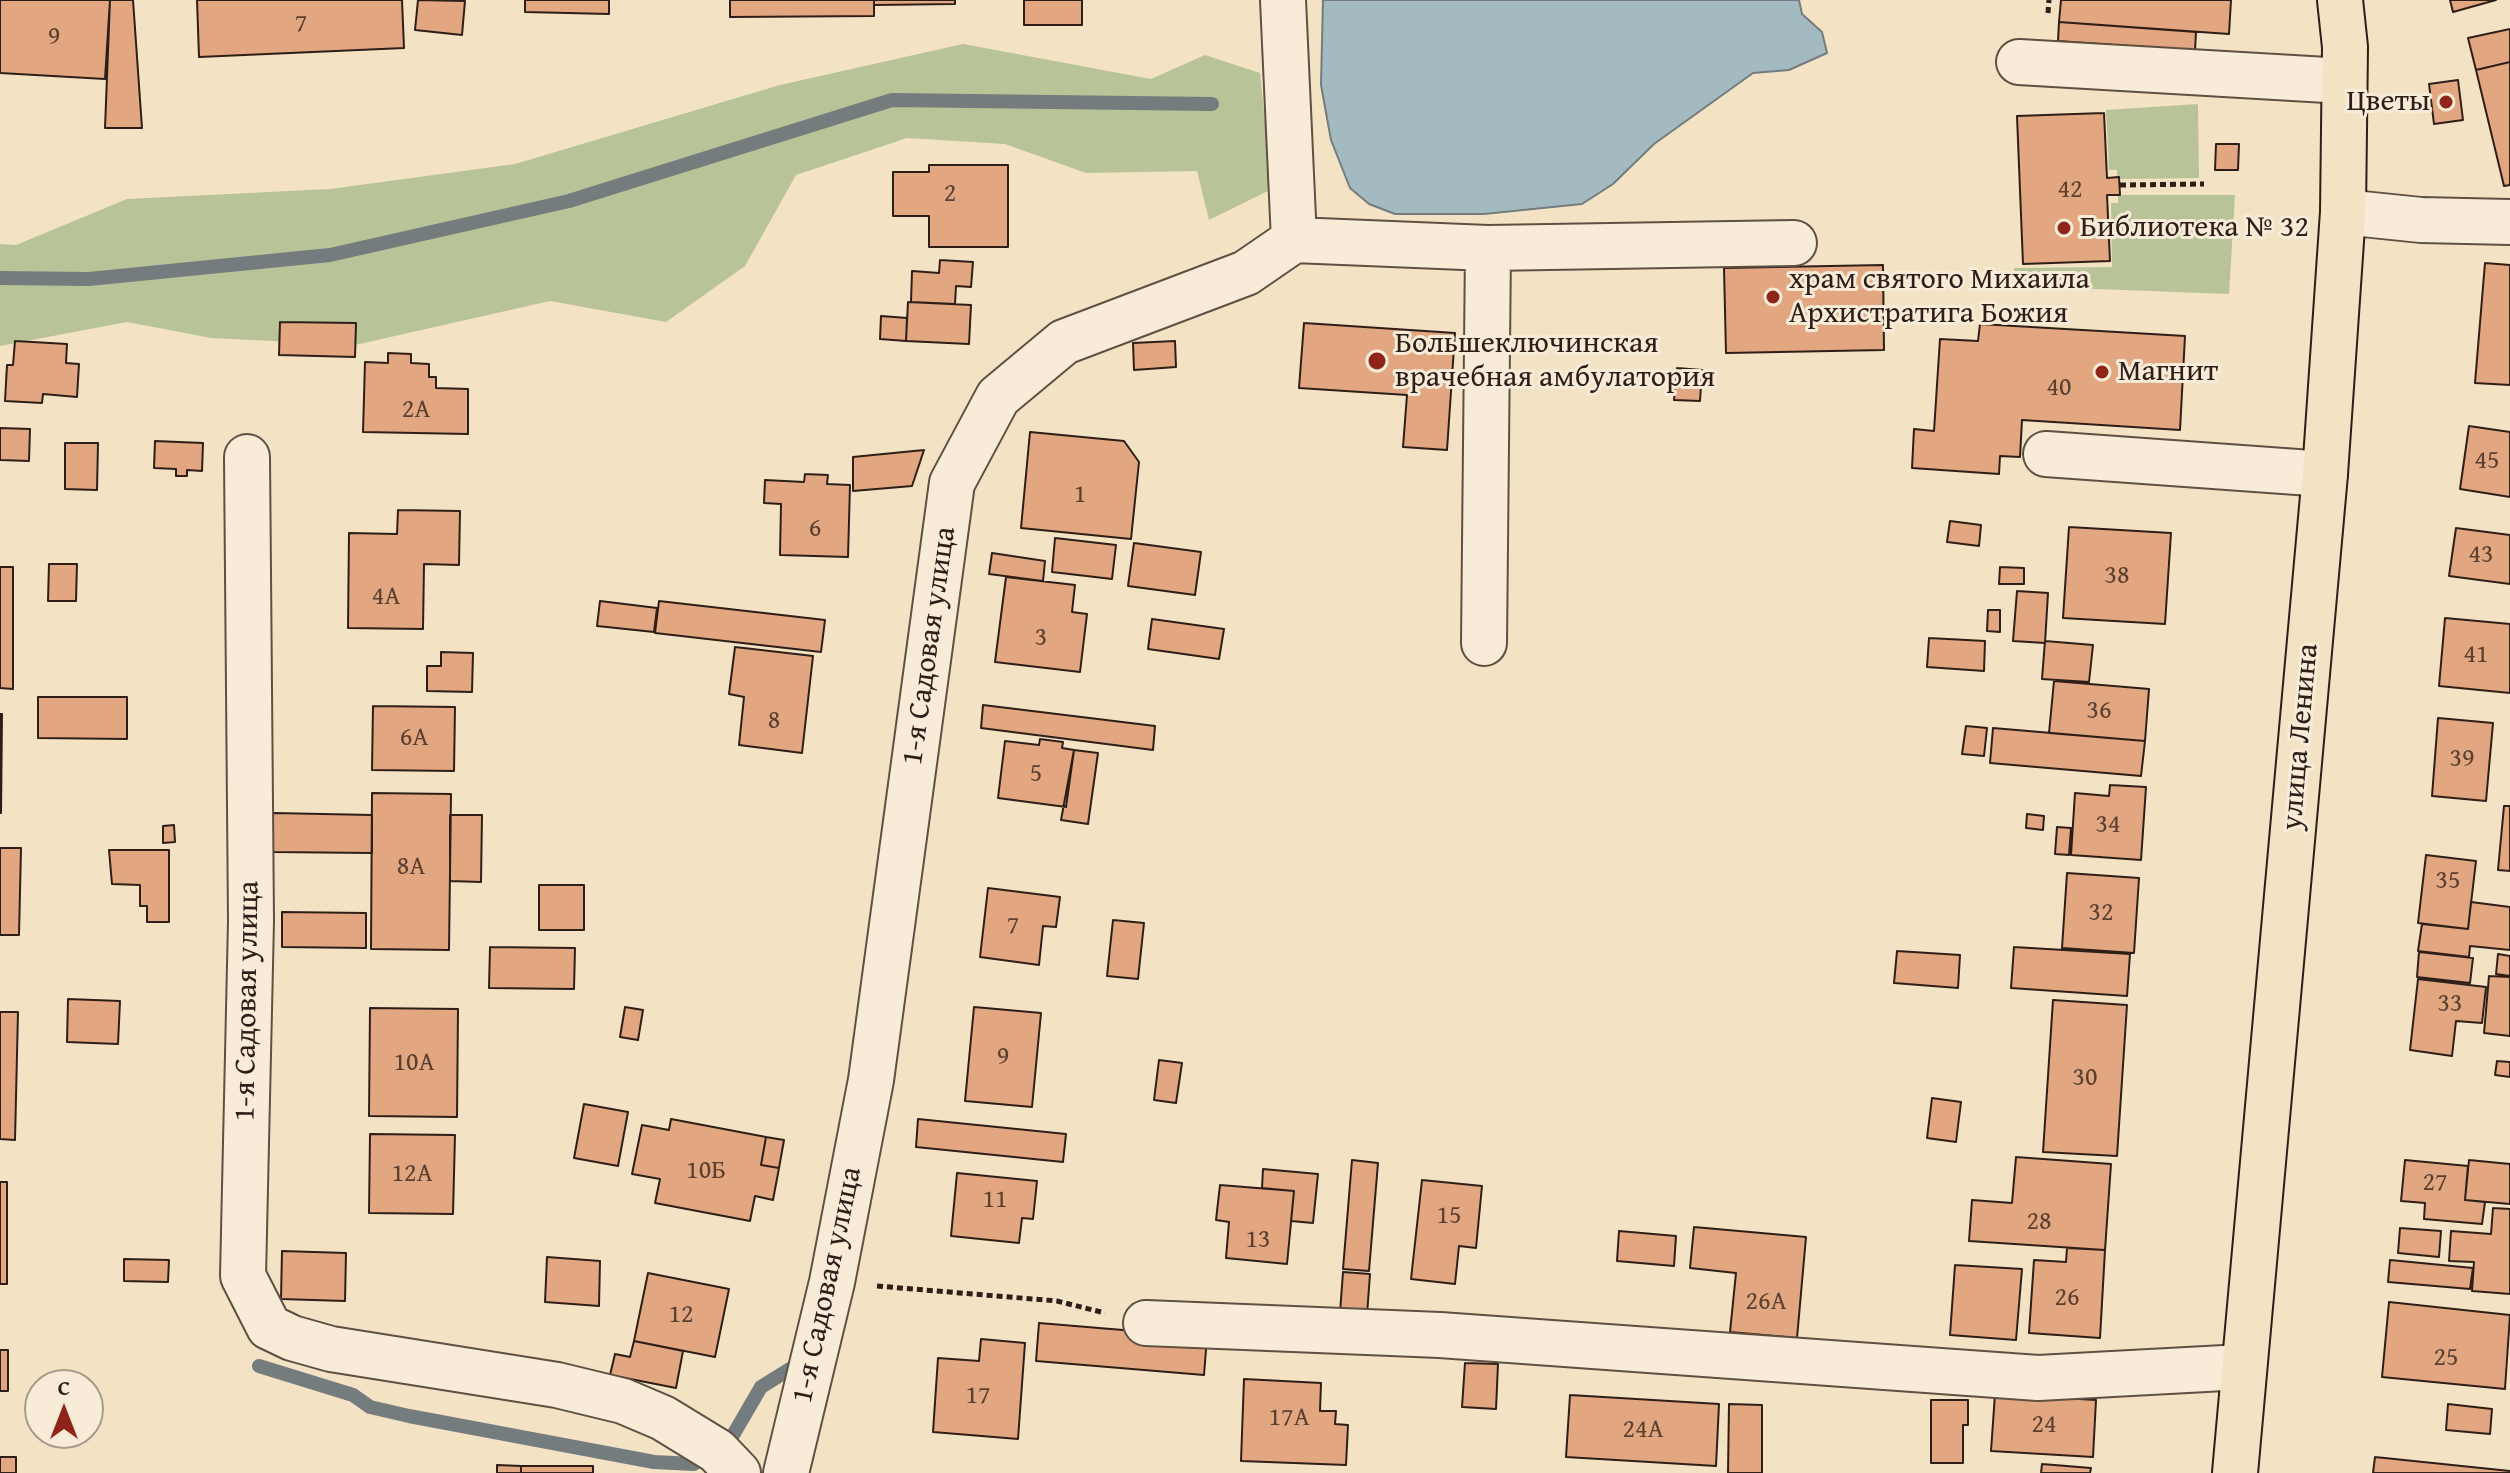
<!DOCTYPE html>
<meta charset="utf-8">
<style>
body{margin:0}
#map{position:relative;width:2510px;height:1473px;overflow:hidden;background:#f4e2c4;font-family:"Gentium Book Plus",serif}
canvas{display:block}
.north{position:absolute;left:24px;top:1369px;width:80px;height:80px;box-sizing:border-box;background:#f8ecd9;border:2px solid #a79a8c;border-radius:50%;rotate:0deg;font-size:22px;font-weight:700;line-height:32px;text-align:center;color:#2e1e18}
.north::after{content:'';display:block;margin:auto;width:28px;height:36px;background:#8f2418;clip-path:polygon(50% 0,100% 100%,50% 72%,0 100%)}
</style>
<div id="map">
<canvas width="2510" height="1473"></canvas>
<div class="north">С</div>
</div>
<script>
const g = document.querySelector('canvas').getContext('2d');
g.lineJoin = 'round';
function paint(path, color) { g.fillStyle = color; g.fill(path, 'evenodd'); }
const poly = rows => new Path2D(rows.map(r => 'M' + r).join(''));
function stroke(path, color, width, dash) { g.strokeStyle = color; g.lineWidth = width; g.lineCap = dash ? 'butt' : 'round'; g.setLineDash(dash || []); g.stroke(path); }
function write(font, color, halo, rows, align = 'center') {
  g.font = font + ' "Gentium Book Plus",serif'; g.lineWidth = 6; g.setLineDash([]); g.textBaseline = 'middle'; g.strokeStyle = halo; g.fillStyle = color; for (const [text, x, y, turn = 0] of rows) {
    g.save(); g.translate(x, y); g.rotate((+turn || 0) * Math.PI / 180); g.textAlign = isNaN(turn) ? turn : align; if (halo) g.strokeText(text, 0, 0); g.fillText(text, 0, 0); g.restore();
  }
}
paint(poly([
 [963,44,1151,79,1205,55,1260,73,1272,189,1209,220,1197,171,1086,173,1005,144,907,138,796,175,745,266,666,322,550,301,355,345,211,338,127,322,0,346,0,244,16,245,127,199,330,189,515,164,780,85],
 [2198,104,2199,178,2117,179,2117,170,2109,170,2106,110],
 [2118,195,2235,195,2229,294,2015,286,2014,268,2112,267,2111,203,2118,203]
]), '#b8c497');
const water = poly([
 [1323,0,1799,0,1802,14,1822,32,1827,53,1789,70,1753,73,1654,144,1613,184,1582,204,1484,214,1395,214,1369,204,1350,188,1331,140,1321,85,1323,0]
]);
paint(water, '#a3bac0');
stroke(water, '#747c7d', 2);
stroke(poly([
 [0,278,89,279,330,255,569,201,892,100,1212,104],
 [259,1366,353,1395,370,1407,409,1416,654,1462,694,1464],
 [729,1442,761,1387,790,1369]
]), '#747c7d', 14);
const building = poly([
 [0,0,110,0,105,79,0,73,0,0],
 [110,0,133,0,142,128,105,128,110,0],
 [197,0,402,0,404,48,199,57,197,0],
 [418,0,465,1,462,35,415,30,418,0],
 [525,0,609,0,609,14,525,12,525,0],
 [730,0,874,0,874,16,730,17,730,0],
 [874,0,955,0,955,4,874,5,874,0],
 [1024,0,1082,0,1082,25,1024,25,1024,0],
 [2061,0,2231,0,2229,34,2059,22,2061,0],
 [2450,0,2496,0,2453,12,2450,0],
 [2059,22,2196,32,2195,51,2058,41,2059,22],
 [2510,29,2510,62,2476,70,2468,38,2510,29],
 [2510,62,2510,185,2504,186,2476,70,2510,62],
 [2458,80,2463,120,2434,124,2429,84,2458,80],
 [2104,113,2107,178,2119,177,2120,195,2107,195,2110,261,2023,264,2017,116,2104,113],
 [2216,144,2239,144,2238,170,2215,170,2216,144],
 [929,165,1008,165,1008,247,929,247,929,216,893,216,893,172,929,172,929,165],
 [940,260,973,262,971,287,956,286,955,304,911,302,912,271,939,273,940,260],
 [2485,263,2510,265,2510,385,2475,383,2485,263],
 [1883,265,1884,350,1726,353,1724,268,1883,265],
 [908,302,971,305,969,344,906,341,908,302],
 [881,316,907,318,906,341,880,339,881,316],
 [280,322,356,323,355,357,279,355,280,322],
 [1304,323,1455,333,1447,450,1403,447,1407,395,1299,388,1304,323],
 [1980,324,2185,336,2180,430,2022,420,2020,457,2000,456,1999,474,1912,468,1914,429,1934,431,1940,339,1978,341,1980,324],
 [15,341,67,344,66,363,79,364,77,397,43,394,42,403,5,401,7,365,13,365,15,341],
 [1175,341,1176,367,1134,370,1133,343,1175,341],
 [388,353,411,354,411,363,429,364,429,377,436,377,436,388,468,389,468,434,363,432,365,362,388,363,388,353],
 [1677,368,1702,370,1700,401,1674,400,1677,368],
 [2469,426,2510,432,2510,497,2460,489,2469,426],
 [0,428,30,429,29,461,0,460,0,428],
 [1030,432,1124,441,1139,462,1131,539,1021,528,1030,432],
 [155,441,203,443,202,471,187,470,187,476,176,476,176,469,154,468,155,441],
 [65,443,98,443,97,490,65,489,65,443],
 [924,450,912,486,853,491,853,457,924,450],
 [805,474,828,475,827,484,850,485,848,557,780,555,781,504,764,503,765,480,804,482,805,474],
 [398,510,460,511,459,565,424,564,423,629,348,628,349,533,397,534,398,510],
 [1950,521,1981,525,1979,546,1947,542,1950,521],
 [2069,527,2171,533,2165,624,2063,618,2069,527],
 [2456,528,2510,535,2510,584,2449,576,2456,528],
 [1055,538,1116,545,1112,579,1052,572,1055,538],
 [1134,543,1201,552,1195,595,1128,586,1134,543],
 [992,553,1045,561,1043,581,989,574,992,553],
 [49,564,77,564,76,601,48,601,49,564],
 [0,567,13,567,13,689,0,688,0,567],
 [2000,567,2024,568,2024,584,1999,584,2000,567],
 [1006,577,1075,585,1072,612,1087,614,1080,672,995,662,1006,577],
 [2017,591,2048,593,2045,643,2013,641,2017,591],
 [600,601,657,608,654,632,597,626,600,601],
 [659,601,825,620,821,652,655,633,659,601],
 [1988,610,2000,610,2000,632,1987,631,1988,610],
 [2445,618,2510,624,2510,693,2439,686,2445,618],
 [1152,619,1224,629,1219,659,1148,649,1152,619],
 [1929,638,1985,641,1984,671,1927,667,1929,638],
 [2045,641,2093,645,2089,682,2042,679,2045,641],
 [735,647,813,656,802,753,739,745,744,697,729,694,735,647],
 [441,652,473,653,472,692,427,691,427,666,441,666,441,652],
 [2054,681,2149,689,2145,741,2049,733,2054,681],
 [38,697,127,697,127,739,38,738,38,697],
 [983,705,1155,726,1153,750,981,728,983,705],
 [373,706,455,707,454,771,372,770,373,706],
 [0,714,2,714,1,813,0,813,0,714],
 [2438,718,2493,723,2486,801,2432,796,2438,718],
 [1966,726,1987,728,1984,756,1962,754,1966,726],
 [1993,728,2145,741,2141,776,1990,763,1993,728],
 [1040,739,1063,742,1062,748,1074,750,1066,807,998,798,1005,741,1039,745,1040,739],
 [1074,750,1098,753,1088,824,1061,820,1074,750],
 [2110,785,2146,787,2141,860,2071,855,2075,793,2109,796,2110,785],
 [372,793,451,794,449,950,371,949,372,793],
 [2504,806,2510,806,2510,871,2498,870,2504,806],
 [273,813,372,815,372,853,273,852,273,813],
 [2027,814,2044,816,2043,830,2026,828,2027,814],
 [450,815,482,815,481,882,450,881,450,815],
 [174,825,175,842,163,843,163,826,174,825],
 [2057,827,2071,828,2069,855,2055,854,2057,827],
 [0,848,21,848,19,935,0,935,0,848],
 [109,850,169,850,169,922,147,922,147,906,140,906,140,885,112,884,109,850],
 [2426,855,2476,861,2468,929,2418,923,2426,855],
 [2067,873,2139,878,2134,953,2062,948,2067,873],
 [539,885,584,885,584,930,539,930,539,885],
 [988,888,1060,897,1056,927,1043,926,1039,965,980,957,988,888],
 [2471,902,2510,907,2510,950,2470,946,2469,957,2418,951,2422,924,2468,929,2471,902],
 [282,912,366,913,366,948,282,947,282,912],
 [1113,920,1144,923,1138,979,1107,976,1113,920],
 [490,947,575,948,574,989,489,988,490,947],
 [2014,947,2130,954,2127,996,2011,988,2014,947],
 [1897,951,1960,955,1958,988,1894,983,1897,951],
 [2419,952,2473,958,2470,983,2417,977,2419,952],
 [2498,954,2510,956,2510,976,2496,974,2498,954],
 [2489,976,2510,977,2510,1036,2484,1033,2489,976],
 [2418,979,2486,987,2482,1023,2456,1021,2452,1056,2410,1050,2418,979],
 [68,999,120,1001,118,1044,67,1042,68,999],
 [2053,1000,2127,1005,2117,1156,2043,1152,2053,1000],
 [625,1007,643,1010,638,1040,620,1037,625,1007],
 [974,1007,1041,1013,1032,1107,965,1101,974,1007],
 [370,1008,458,1009,457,1117,369,1116,370,1008],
 [0,1012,18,1012,15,1140,0,1139,0,1012],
 [1159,1060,1182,1063,1176,1103,1154,1100,1159,1060],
 [2497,1061,2510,1062,2510,1077,2495,1075,2497,1061],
 [1932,1098,1961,1102,1956,1142,1927,1138,1932,1098],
 [584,1104,628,1112,618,1166,574,1158,584,1104],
 [671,1119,766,1137,761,1165,779,1168,773,1200,755,1196,750,1221,655,1203,660,1179,632,1174,642,1125,669,1130,671,1119],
 [918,1119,1066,1134,1063,1162,916,1147,918,1119],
 [370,1134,455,1135,453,1214,369,1213,370,1134],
 [766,1137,784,1140,779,1168,761,1165,766,1137],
 [2016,1157,2111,1164,2105,1250,1969,1241,1972,1200,2012,1203,2016,1157],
 [1352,1160,1378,1163,1369,1271,1343,1269,1352,1160],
 [2405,1160,2468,1166,2465,1200,2485,1202,2482,1224,2424,1219,2425,1203,2401,1201,2405,1160],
 [2469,1160,2510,1164,2510,1204,2465,1200,2469,1160],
 [1263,1169,1318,1174,1313,1223,1291,1221,1294,1191,1262,1188,1263,1169],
 [957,1173,1037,1181,1033,1219,1022,1218,1019,1243,951,1236,957,1173],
 [1422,1180,1482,1186,1476,1248,1459,1246,1455,1284,1411,1279,1422,1180],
 [0,1182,7,1182,7,1284,0,1284,0,1182],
 [1220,1185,1294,1191,1287,1264,1226,1258,1229,1222,1216,1220,1220,1185],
 [2493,1208,2510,1209,2510,1294,2472,1291,2474,1262,2449,1261,2451,1231,2491,1234,2493,1208],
 [1694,1227,1806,1237,1797,1338,1730,1332,1736,1273,1690,1268,1694,1227],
 [2400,1228,2441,1231,2439,1257,2398,1253,2400,1228],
 [1619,1231,1676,1236,1674,1266,1617,1261,1619,1231],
 [2067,1248,2105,1250,2100,1338,2029,1333,2034,1260,2066,1262,2067,1248],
 [282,1251,346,1253,345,1301,281,1299,282,1251],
 [547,1257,600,1261,599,1306,545,1302,547,1257],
 [124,1259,169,1260,168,1282,124,1281,124,1259],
 [2390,1260,2473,1268,2470,1289,2388,1282,2390,1260],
 [1955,1265,2022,1269,2016,1340,1950,1335,1955,1265],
 [1343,1272,1370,1274,1367,1315,1340,1313,1343,1272],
 [648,1273,729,1289,715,1357,634,1341,648,1273],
 [2389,1302,2510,1315,2505,1389,2382,1377,2389,1302],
 [1039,1323,1207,1337,1204,1375,1036,1361,1039,1323],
 [981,1339,1025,1343,1018,1439,933,1432,938,1358,979,1361,981,1339],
 [634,1341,683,1351,676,1388,610,1375,615,1354,630,1357,634,1341],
 [0,1350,8,1350,8,1391,0,1391,0,1350],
 [1465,1363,1498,1364,1496,1409,1462,1407,1465,1363],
 [1244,1379,1321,1383,1320,1411,1336,1411,1335,1424,1348,1425,1346,1465,1241,1461,1244,1379],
 [1995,1394,2096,1400,2093,1457,1991,1451,1995,1394],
 [1570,1395,1719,1404,1716,1466,1566,1457,1570,1395],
 [1931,1400,1968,1400,1968,1425,1963,1425,1963,1463,1931,1463,1931,1400],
 [1729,1404,1762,1405,1762,1473,1728,1473,1729,1404],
 [2448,1404,2492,1409,2490,1434,2446,1430,2448,1404],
 [0,1457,16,1457,16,1473,0,1473,0,1457],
 [2375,1457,2510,1471,2510,1473,2373,1473,2375,1457],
 [2042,1464,2091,1468,2090,1473,2041,1473,2042,1464],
 [497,1465,521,1466,521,1473,497,1473,497,1465],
 [521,1466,593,1466,593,1473,521,1473,521,1466]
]);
paint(building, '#e2a781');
stroke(building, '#2e1e18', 2);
const minor = poly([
 [2019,62,2344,81],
 [2343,212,2421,220,2510,222],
 [1294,240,1488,248,1794,243],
 [2046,454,2325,474],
 [247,457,251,921,243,1276,269,1327,292,1338,331,1349,557,1385,623,1401,663,1418,717,1451,738,1473],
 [1484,643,1488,248],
 [1146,1323,1440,1335,2038,1378,2243,1367],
 [786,1473,832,1282,871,1080,952,483,998,397,1064,342,1246,273,1294,240,1283,0]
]);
const major = poly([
 [2235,1473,2325,474,2343,212,2345,47,2340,0]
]);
stroke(minor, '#604f43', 48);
stroke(major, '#2e1e18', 48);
stroke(poly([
 [2048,13,2049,0],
 [2120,185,2204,184],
 [877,1286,1057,1301,1105,1313]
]), '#2e1e18', 5, [6, 4]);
stroke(minor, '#f8ecd9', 44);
stroke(major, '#f4e2c4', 44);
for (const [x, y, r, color] of [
 [2446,102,8,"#8f2418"],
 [2064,228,8,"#8f2418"],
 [1773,297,8,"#8f2418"],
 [1377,361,10,"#8f2418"],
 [2102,372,8,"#8f2418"]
]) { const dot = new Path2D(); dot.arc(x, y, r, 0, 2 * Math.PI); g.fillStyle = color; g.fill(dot); stroke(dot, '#f8ecd9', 3); }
write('26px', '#5b4032', null, [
 ["7",301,24],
 ["9",54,37],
 ["42",2070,190],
 ["2",950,194],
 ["40",2059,388],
 ["2А",416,410],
 ["45",2487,461],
 ["1",1080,495],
 ["6",815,529],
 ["43",2481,555],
 ["38",2117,576],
 ["4А",386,597],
 ["3",1041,638],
 ["41",2476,655],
 ["36",2099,711],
 ["8",774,721],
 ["6А",414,738],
 ["39",2462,759],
 ["5",1036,774],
 ["34",2108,825],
 ["8А",411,867],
 ["35",2448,881],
 ["32",2101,913],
 ["7",1013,926],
 ["33",2450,1004],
 ["9",1003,1057],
 ["10А",414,1063],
 ["30",2085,1078],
 ["10Б",706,1171],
 ["12А",412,1174],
 ["27",2435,1183],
 ["11",995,1200],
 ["15",1449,1216],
 ["28",2039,1222],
 ["13",1258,1240],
 ["26",2067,1298],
 ["26А",1766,1302],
 ["12",681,1315],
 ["25",2446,1358],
 ["17",978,1396],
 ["17А",1289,1418],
 ["24",2044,1425],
 ["24А",1643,1430]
]);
write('30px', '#2e1e18', '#f8ecd9', [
 ["Цветы",2430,102,"right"],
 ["Библиотека № 32",2080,228],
 ["храм святого Михаила",1789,280],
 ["Архистратига Божия",1789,314],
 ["Большеключинская",1395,344],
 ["врачебная амбулатория",1395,378],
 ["Магнит",2118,372]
], 'left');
write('30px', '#2e1e18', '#f8ecd9', [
 ["1-я Садовая улица",930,646,-82],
 ["улица Ленина",2301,737,-85],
 ["1-я Садовая улица",248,1001,-89],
 ["1-я Садовая улица",828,1285,-78]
]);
</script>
